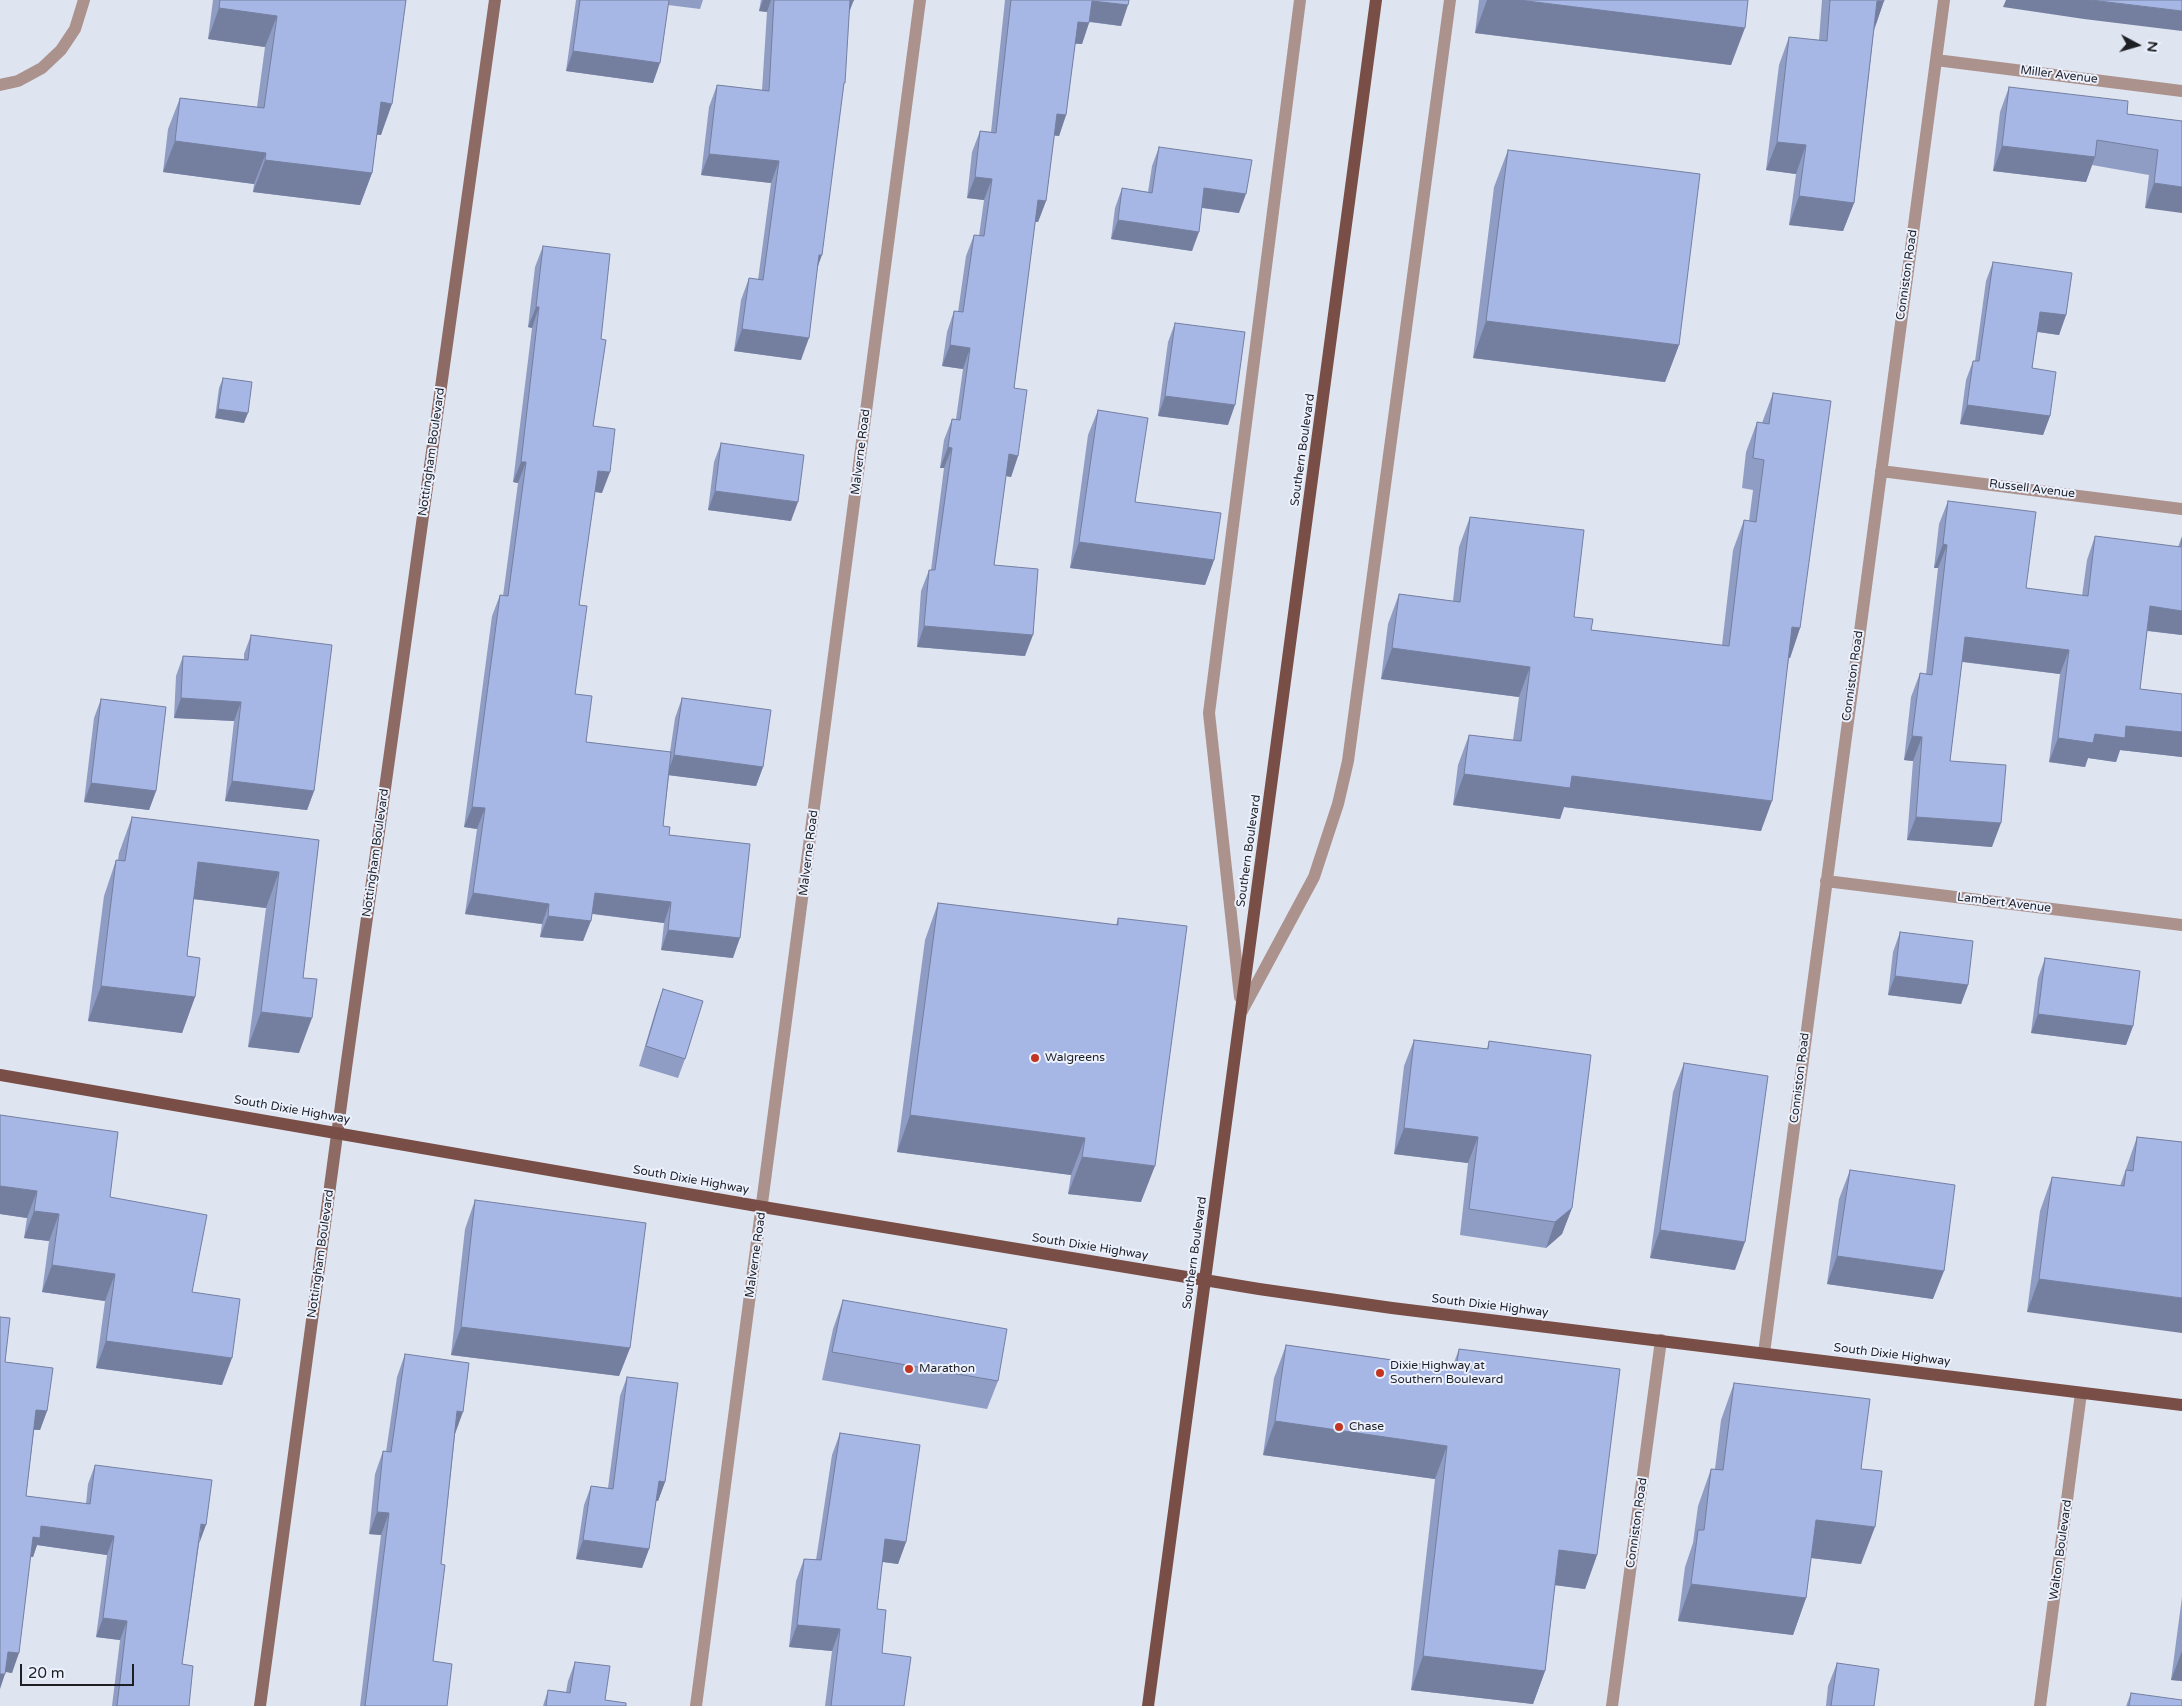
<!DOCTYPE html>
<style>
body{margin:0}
#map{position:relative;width:2182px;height:1706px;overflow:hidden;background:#dfe4f1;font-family:"Varela Round",sans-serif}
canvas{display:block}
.north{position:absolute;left:2112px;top:20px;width:50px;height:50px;-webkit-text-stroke:4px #ecf1fe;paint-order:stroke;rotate:96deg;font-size:14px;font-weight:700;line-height:20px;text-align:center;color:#1e1f24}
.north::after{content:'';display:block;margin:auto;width:18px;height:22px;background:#1e1f24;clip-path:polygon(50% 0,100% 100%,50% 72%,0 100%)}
.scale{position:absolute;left:20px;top:1664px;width:114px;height:22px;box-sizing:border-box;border:2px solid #1e1f24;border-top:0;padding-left:6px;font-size:15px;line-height:18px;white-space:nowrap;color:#1e1f24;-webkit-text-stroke:4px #ecf1fe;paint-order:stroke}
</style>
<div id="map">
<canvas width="2182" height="1706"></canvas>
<div class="north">N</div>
<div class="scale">20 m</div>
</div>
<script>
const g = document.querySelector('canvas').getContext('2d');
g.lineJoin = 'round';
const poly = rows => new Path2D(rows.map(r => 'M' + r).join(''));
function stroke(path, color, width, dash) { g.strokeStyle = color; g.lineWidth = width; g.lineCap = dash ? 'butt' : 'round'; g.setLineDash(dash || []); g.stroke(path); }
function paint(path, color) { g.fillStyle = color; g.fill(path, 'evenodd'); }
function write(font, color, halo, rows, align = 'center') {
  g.font = font + ' "Varela Round",sans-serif'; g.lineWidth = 4; g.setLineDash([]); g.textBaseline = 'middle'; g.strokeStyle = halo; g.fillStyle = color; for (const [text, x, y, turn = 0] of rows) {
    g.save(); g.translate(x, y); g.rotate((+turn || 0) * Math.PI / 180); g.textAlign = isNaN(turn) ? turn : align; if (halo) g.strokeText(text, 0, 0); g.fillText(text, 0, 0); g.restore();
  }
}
stroke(poly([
 [1936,60,2182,91],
 [0,85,18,81,42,68,61,50,75,29,84,0],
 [1881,471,2182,509],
 [1826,881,2182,925],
 [1240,997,1209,713,1300,0],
 [1242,1011,1314,877,1338,804,1348,761,1450,0],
 [1764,1353,1944,0],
 [696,1706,920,0],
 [1612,1706,1661,1340],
 [2040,1706,2081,1393]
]), '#ab928d', 12);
stroke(poly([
 [260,1706,346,1068,495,0]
]), '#8d6a63', 12);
stroke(poly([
 [0,1075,763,1207,1259,1289,1392,1308,2182,1405],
 [1148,1706,1376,0]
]), '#784e46', 12);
paint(poly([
 [213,0,406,0,381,135,377,134,372,173,360,205,253,192,254,184,163,172,168,129,180,98,257,107,265,47,208,39],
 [576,0,703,0,700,9,668,5,653,83,566,71],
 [761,0,854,0,849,13,843,90,818,266,801,360,734,351,741,300,749,278,758,280,771,183,701,175,709,107,717,85,762,90,767,12,759,11],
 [1005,0,1129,0,1121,26,1089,22,1082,44,1075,44,1066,115,1059,136,1054,135,1046,201,1038,222,1035,222,1014,388,1018,456,1011,477,1006,476,994,565,1025,656,917,647,921,591,929,570,931,570,944,468,940,468,944,440,952,419,956,419,963,369,942,366,947,332,954,311,958,312,966,256,974,235,979,236,984,200,967,198,972,152,980,131,991,132],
 [1479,0,1748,0,1731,65,1475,33],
 [1822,0,1884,0,1874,30,1854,203,1843,231,1789,225,1796,174,1766,170,1779,65,1789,37,1819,40],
 [2009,87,2127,114,2182,121,2145,208,2149,175,2092,165,2086,182,1993,171,2000,112],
 [1159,147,1239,213,1202,208,1192,251,1111,239,1115,208,1122,188,1148,192,1152,166],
 [1508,150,1679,345,1665,382,1473,358,1494,187],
 [543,246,601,339,593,426,602,493,595,492,579,605,575,694,586,742,670,752,675,718,682,698,763,767,756,786,669,775,663,826,669,835,733,958,661,950,664,923,592,914,583,941,540,937,542,924,465,914,477,829,464,827,492,616,500,595,503,596,518,483,513,482,532,328,528,327,535,267],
 [1993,262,2066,315,2059,335,2037,332,2032,368,2050,416,2043,435,1960,424,1966,380,1973,361,1975,361,1986,281],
 [1175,323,1228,425,1158,416,1168,342],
 [223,378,244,423,215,418,219,388],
 [1773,393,1800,628,1790,658,1789,658,1761,831,1564,807,1560,819,1453,805,1458,765,1469,735,1513,740,1519,697,1381,679,1388,624,1399,594,1453,601,1459,547,1470,517,1574,617,1591,630,1722,645,1733,550,1744,520,1749,521,1753,490,1742,488,1746,452,1757,422,1762,423],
 [1098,410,1135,502,1214,560,1205,585,1070,568,1088,435],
 [721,443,791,521,708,510,714,462],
 [1948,501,2026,588,2082,596,2087,560,2095,536,2178,547,2182,536,2182,635,2147,631,2140,689,2182,694,2182,757,2120,750,2116,762,2088,758,2085,767,2049,762,2060,674,1962,662,1950,761,1992,847,1907,840,1913,761,1904,760,1911,697,1920,673,1926,674,1938,568,1934,568,1939,524],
 [251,635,314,791,307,810,225,801,234,721,174,718,176,676,183,656,244,659,244,654],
 [101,699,156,791,149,810,84,802,94,718],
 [132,817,319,840,303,978,299,1053,248,1047,266,908,193,899,187,956,195,997,182,1033,88,1021,104,896,116,860,118,860,119,853],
 [938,903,1116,925,1118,918,1141,1202,1068,1194,1071,1175,897,1152,925,940],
 [1900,932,1968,985,1961,1004,1888,995,1893,952],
 [2045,958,2133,1026,2126,1045,2031,1033,2038,978],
 [663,989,685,1059,678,1078,639,1066,656,1009],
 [1414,1040,1487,1049,1489,1041,1572,1208,1562,1234,1546,1248,1460,1235,1468,1163,1394,1154,1404,1066],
 [1684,1063,1735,1270,1650,1258,1673,1092],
 [0,1115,110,1197,192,1292,222,1385,96,1368,105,1301,42,1292,49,1241,24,1238,27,1218,0,1214],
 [2137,1137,2182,1142,2027,1312,2040,1211,2052,1177,2120,1186],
 [1850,1170,1933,1299,1827,1284,1839,1199],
 [475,1200,630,1348,619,1376,451,1355,465,1229],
 [843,1300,998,1381,987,1409,822,1380,833,1329],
 [1286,1345,1452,1368,1459,1349,1597,1555,1585,1589,1555,1585,1545,1671,1533,1704,1411,1690,1435,1479,1263,1455,1274,1378],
 [405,1354,455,1434,441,1564,433,1661,447,1706,360,1706,381,1535,369,1534,375,1474,383,1451,386,1452,397,1377],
 [5,1362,47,1411,40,1430,34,1430,26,1496,86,1504,88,1484,95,1465,199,1544,182,1664,189,1706,112,1706,120,1640,96,1637,107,1555,37,1545,33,1557,30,1557,12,1673,6,1672],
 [627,1377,665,1482,658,1501,656,1501,649,1549,642,1568,576,1559,584,1505,591,1486,608,1488,620,1396],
 [1734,1383,1861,1469,1861,1564,1811,1558,1806,1598,1793,1635,1678,1621,1685,1567,1693,1543,1698,1506,1711,1469,1715,1469,1721,1420],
 [840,1433,906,1542,898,1564,882,1562,877,1609,882,1653,904,1706,825,1706,832,1651,789,1647,796,1581,804,1559,816,1560,832,1455],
 [2182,1597,2182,1681,2171,1680],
 [575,1662,605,1700,626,1706,543,1706,548,1690,566,1692,568,1681],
 [1837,1663,1874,1706,1826,1706,1828,1686],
 [2131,1693,2182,1706,2126,1706]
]), '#8f9dc5');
paint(poly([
 [763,0,771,0,767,12,759,11],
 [850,0,853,1,845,23],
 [1487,0,1519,0,1745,28,1731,65,1475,33],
 [2006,0,2090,0,2182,11,2182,31,2084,19,2003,7],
 [1092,1,1128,5,1121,26,1085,21],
 [1877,1,1884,1,1874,30],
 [219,8,277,16,265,47,208,39],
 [1078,22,1089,23,1082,44,1070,43],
 [573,51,660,63,653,83,566,71],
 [381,102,392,104,381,135,370,134],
 [1057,114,1066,115,1059,136,1049,135],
 [175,141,266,153,254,184,163,172],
 [1777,142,1806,145,1796,174,1766,170],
 [2002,146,2095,157,2086,182,1993,171],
 [709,154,779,161,771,183,701,175],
 [265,160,372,173,360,205,253,192],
 [975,177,992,179,984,200,967,198],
 [2154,183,2182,187,2182,213,2145,208],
 [1204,188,1246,194,1239,213,1197,207],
 [1799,196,1854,203,1843,231,1789,225],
 [1038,200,1046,201,1038,222,1030,221],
 [1118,220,1199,232,1192,251,1111,239],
 [819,255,822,255,814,277],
 [536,307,539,307,532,328,528,327],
 [2040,312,2066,315,2059,335,2033,331],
 [1486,321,1679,345,1665,382,1473,358],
 [742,329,809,338,801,360,734,351],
 [950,345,970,348,963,369,942,366],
 [1165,396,1235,405,1228,425,1158,416],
 [1967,405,2050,416,2043,435,1960,424],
 [218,409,248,413,244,423,215,418],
 [948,447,952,448,944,468,940,468],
 [1009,454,1018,456,1011,477,1001,475],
 [521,462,526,462,518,483,513,482],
 [598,471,610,472,602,493,590,491],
 [715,491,798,502,791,521,708,510],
 [1079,542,1214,560,1205,585,1070,568],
 [1943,544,1947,545,1938,568,1934,568],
 [2150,606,2182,611,2182,635,2142,630],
 [924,626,1033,635,1025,656,917,647],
 [1792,627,1800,628,1790,658,1781,657],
 [1965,637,2069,650,2060,674,1957,661],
 [1392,648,1530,667,1519,697,1381,679],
 [181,698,241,702,234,721,174,718],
 [2126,726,2182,732,2182,757,2120,750,2116,762,2088,758,2085,767,2049,762,2058,738,2095,734],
 [1912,736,1922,737,1913,761,1904,760],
 [674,755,763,767,756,786,667,775],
 [1464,774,1572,776,1772,801,1761,831,1564,807,1560,819,1453,805],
 [232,781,314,791,307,810,225,801],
 [91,783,156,791,149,810,84,802],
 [472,807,485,808,477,829,464,827],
 [1916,817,2001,823,1992,847,1907,840],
 [198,862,279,872,266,908,185,898],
 [473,893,549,904,542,924,465,914],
 [595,893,671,902,664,923,587,913],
 [548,916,591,921,583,941,540,937],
 [668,930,740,938,733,958,661,950],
 [1895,976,1968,985,1961,1004,1888,995],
 [101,986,195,997,182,1033,88,1021],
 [261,1012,312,1018,299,1053,248,1047],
 [2038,1014,2133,1026,2126,1045,2031,1033],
 [910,1115,1085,1138,1071,1175,897,1152],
 [1404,1128,1478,1137,1468,1163,1394,1154],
 [1082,1157,1155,1166,1141,1202,1068,1194],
 [0,1186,37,1191,27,1218,0,1214],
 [1572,1208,1562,1234,1546,1248,1555,1222],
 [34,1211,59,1214,49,1241,24,1238],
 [1660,1230,1745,1242,1735,1270,1650,1258],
 [1837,1256,1944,1271,1933,1299,1827,1284],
 [52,1265,115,1274,105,1301,42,1292],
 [2039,1279,2182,1298,2182,1333,2027,1312],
 [461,1327,630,1348,619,1376,451,1355],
 [106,1341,232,1358,222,1385,96,1368],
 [36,1410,47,1411,40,1430,29,1429],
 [457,1411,463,1412,455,1434,449,1434],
 [1275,1421,1447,1446,1435,1479,1263,1455],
 [659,1481,665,1482,658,1501,652,1500],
 [377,1512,389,1513,381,1535,369,1534],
 [1816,1520,1875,1527,1861,1564,1803,1557],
 [201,1524,206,1525,199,1544],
 [41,1526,114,1536,107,1555,37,1545,33,1557,26,1556,33,1537],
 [885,1539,906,1542,898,1564,877,1561],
 [583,1540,649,1549,642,1568,576,1559],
 [1559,1550,1597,1555,1585,1589,1546,1584],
 [1691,1584,1806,1598,1793,1635,1678,1621],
 [103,1618,127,1621,120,1640,96,1637],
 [797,1625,840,1629,832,1651,789,1647],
 [2182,1651,2182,1681,2171,1680],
 [8,1652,19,1653,12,1673,1,1671],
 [1423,1656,1545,1671,1533,1704,1411,1690],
 [0,1674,5,1674,0,1689]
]), '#747fa0');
const building = poly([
 [220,0,406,0,392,104,381,102,372,173,265,160,266,153,175,141,180,98,264,108,277,16,219,8,220,0],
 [580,0,669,0,660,63,573,51,580,0],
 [774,0,854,0,853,1,850,0,845,83,844,83,822,255,819,255,809,338,742,329,749,278,763,280,779,161,709,154,717,85,769,91,774,0],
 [1011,0,1129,0,1128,5,1092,1,1089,23,1078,22,1066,115,1057,114,1046,201,1038,200,1014,388,1027,390,1018,456,1009,454,994,565,1038,569,1033,635,924,626,929,570,935,570,952,448,948,447,952,419,960,420,970,348,950,345,954,311,963,312,974,235,984,236,992,179,975,177,980,131,996,133,1011,0],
 [1519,0,1748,0,1745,28,1519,0],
 [1830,0,1884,0,1884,1,1877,1,1854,203,1799,196,1806,145,1777,142,1789,37,1827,41,1830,0],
 [2090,0,2182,0,2182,11,2091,0,2090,0],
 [2009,87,2128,101,2127,114,2182,121,2182,187,2154,183,2158,150,2097,140,2095,157,2002,146,2009,87],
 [1159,147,1252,160,1246,194,1204,188,1199,232,1118,220,1122,188,1152,193,1159,147],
 [1508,150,1700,174,1679,345,1486,321,1508,150],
 [543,246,610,254,601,339,606,340,593,426,615,429,610,472,598,471,579,605,587,606,575,694,592,696,586,742,671,752,663,826,670,827,669,835,750,844,740,938,668,930,671,902,595,893,591,921,548,916,549,904,473,893,485,808,472,807,500,595,508,596,526,462,521,462,539,307,536,307,543,246],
 [1993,262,2072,273,2066,315,2040,312,2032,368,2056,372,2050,416,1967,405,1973,361,1979,361,1993,262],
 [1175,323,1245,332,1235,405,1165,396,1175,323],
 [223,378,252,382,248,413,218,409,223,378],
 [1773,393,1831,401,1800,628,1792,627,1772,801,1572,776,1570,788,1464,774,1469,735,1521,741,1530,667,1392,648,1399,594,1460,602,1470,517,1584,530,1574,617,1593,619,1591,630,1729,646,1744,520,1756,522,1764,460,1753,458,1757,422,1769,424,1773,393],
 [1098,410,1148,418,1135,502,1221,513,1214,560,1079,542,1098,410],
 [721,443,804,455,798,502,715,491,721,443],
 [1948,501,2036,512,2026,588,2088,596,2095,536,2181,547,2182,539,2182,611,2150,606,2140,689,2182,694,2182,732,2126,726,2125,738,2095,734,2093,743,2058,738,2069,650,1965,637,1950,761,2006,765,2001,823,1916,817,1922,737,1912,736,1920,673,1932,675,1947,545,1943,544,1948,501],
 [251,635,332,645,314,791,232,781,241,702,181,698,183,656,248,660,251,635],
 [682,698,771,710,763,767,674,755,682,698],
 [101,699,166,707,156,791,91,783,101,699],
 [132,817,319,840,303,978,317,979,312,1018,261,1012,279,872,198,862,187,956,200,958,195,997,101,986,116,860,125,861,132,817],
 [938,903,1118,925,1118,918,1187,926,1155,1166,1082,1157,1085,1138,910,1115,938,903],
 [1900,932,1973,941,1968,985,1895,976,1900,932],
 [2045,958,2140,971,2133,1026,2038,1014,2045,958],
 [663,989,703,1001,685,1059,646,1046,663,989],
 [1414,1040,1488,1049,1489,1041,1591,1055,1572,1208,1555,1222,1469,1209,1478,1137,1404,1128,1414,1040],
 [1684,1063,1768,1076,1745,1242,1660,1230,1684,1063],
 [0,1115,118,1132,110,1197,207,1215,192,1292,240,1299,232,1358,106,1341,115,1274,52,1265,59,1214,34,1211,37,1191,0,1186,0,1115],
 [2137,1137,2182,1142,2182,1298,2039,1279,2052,1177,2124,1186,2126,1170,2133,1171,2137,1137],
 [1850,1170,1955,1185,1944,1271,1837,1256,1850,1170],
 [475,1200,646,1223,630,1348,461,1327,475,1200],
 [843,1300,1007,1329,998,1381,832,1352,843,1300],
 [0,1317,10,1318,5,1362,53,1368,47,1411,36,1410,26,1496,90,1504,95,1465,212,1480,206,1525,201,1524,182,1664,193,1666,189,1706,117,1706,127,1621,103,1618,114,1536,41,1526,40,1538,33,1537,19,1653,8,1652,5,1674,0,1674,0,1317],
 [1286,1345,1456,1369,1459,1349,1620,1369,1597,1555,1559,1550,1545,1671,1423,1656,1447,1446,1275,1421,1286,1345],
 [405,1354,469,1363,463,1412,457,1411,441,1564,445,1565,433,1661,452,1664,447,1706,365,1706,389,1513,377,1512,383,1451,391,1452,405,1354],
 [627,1377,678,1383,665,1482,659,1481,649,1549,583,1540,591,1486,613,1489,627,1377],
 [1734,1383,1870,1399,1861,1469,1882,1471,1875,1527,1816,1520,1806,1598,1691,1584,1698,1530,1704,1530,1711,1469,1723,1470,1734,1383],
 [840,1433,920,1445,906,1542,885,1539,877,1609,886,1610,882,1653,911,1657,904,1706,831,1706,840,1629,797,1625,804,1559,821,1560,840,1433],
 [575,1662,610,1666,605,1700,626,1703,626,1706,546,1706,548,1690,570,1693,575,1662],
 [1837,1663,1879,1669,1874,1706,1831,1706,1837,1663],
 [2131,1693,2182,1700,2182,1706,2129,1706,2131,1693]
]);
paint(building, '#a6b6e5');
stroke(building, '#747fa0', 1);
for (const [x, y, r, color] of [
 [1035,1058,5,"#c13521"],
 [909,1369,5,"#c13521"],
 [1380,1373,5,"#c13521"],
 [1339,1427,5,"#c13521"]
]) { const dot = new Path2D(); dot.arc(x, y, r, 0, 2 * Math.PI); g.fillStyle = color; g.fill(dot); stroke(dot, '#ecf1fe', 2); }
write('12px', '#1e1f24', '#ecf1fe', [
 ["Miller Avenue",2059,75,7],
 ["Conniston Road",1907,275,-82],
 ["Southern Boulevard",1303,450,-82],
 ["Nottingham Boulevard",432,452,-82],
 ["Malverne Road",861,452,-83],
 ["Russell Avenue",2032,489,7],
 ["Conniston Road",1853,676,-82],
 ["Southern Boulevard",1249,851,-82],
 ["Nottingham Boulevard",376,853,-82],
 ["Malverne Road",809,853,-83],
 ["Lambert Avenue",2004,903,7],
 ["Conniston Road",1800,1078,-83],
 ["South Dixie Highway",292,1110,10],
 ["South Dixie Highway",691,1180,10],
 ["South Dixie Highway",1090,1247,9],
 ["Southern Boulevard",1195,1253,-82],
 ["Nottingham Boulevard",321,1254,-82],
 ["Malverne Road",756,1255,-82],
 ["South Dixie Highway",1490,1306,7],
 ["South Dixie Highway",1892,1355,7],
 ["Conniston Road",1637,1523,-82],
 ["Walton Boulevard",2061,1550,-82]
]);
write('12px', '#1e1f24', '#ecf1fe', [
 ["Walgreens",1045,1058],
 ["Dixie Highway at",1390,1366],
 ["Southern Boulevard",1390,1380],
 ["Marathon",919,1369],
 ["Chase",1349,1427]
], 'left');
</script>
